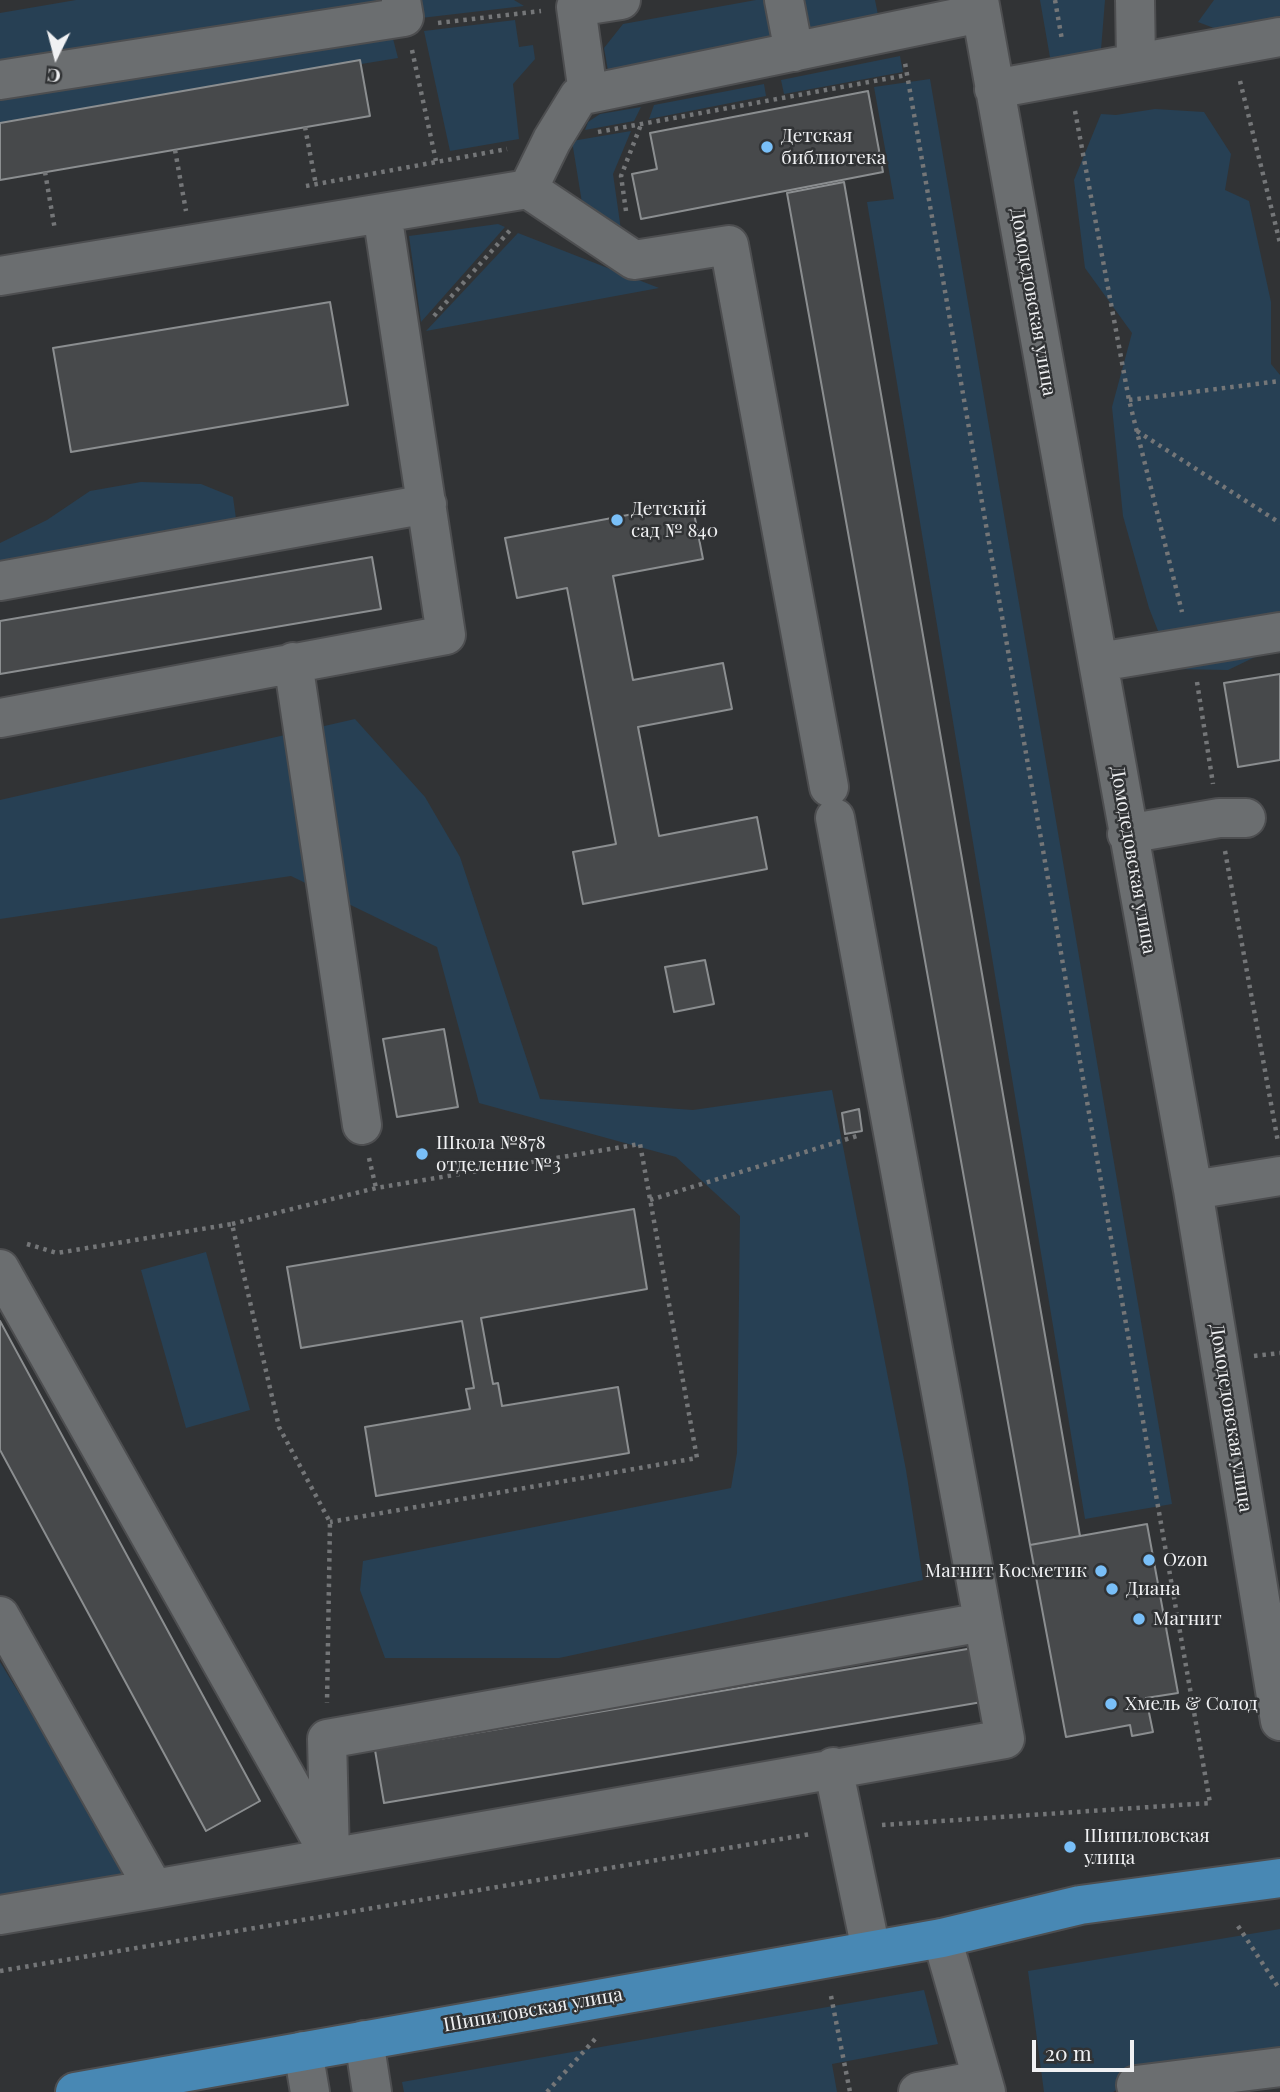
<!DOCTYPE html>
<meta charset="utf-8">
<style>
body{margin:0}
#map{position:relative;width:1280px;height:2092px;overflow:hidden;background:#313335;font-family:"Playfair Display",serif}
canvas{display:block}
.north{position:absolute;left:21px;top:21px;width:70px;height:70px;-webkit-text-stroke:5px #313335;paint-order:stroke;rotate:186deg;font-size:19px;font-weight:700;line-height:28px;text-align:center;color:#f0f1f3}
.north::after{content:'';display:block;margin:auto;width:24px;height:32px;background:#f0f1f3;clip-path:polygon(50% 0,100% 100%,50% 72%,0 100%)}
.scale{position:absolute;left:1032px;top:2040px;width:102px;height:32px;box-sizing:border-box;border:4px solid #f0f1f3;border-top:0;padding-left:9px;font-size:21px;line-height:24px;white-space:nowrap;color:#f0f1f3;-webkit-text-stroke:5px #313335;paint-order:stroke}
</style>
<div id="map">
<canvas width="1280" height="2092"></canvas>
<div class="north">С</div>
<div class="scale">20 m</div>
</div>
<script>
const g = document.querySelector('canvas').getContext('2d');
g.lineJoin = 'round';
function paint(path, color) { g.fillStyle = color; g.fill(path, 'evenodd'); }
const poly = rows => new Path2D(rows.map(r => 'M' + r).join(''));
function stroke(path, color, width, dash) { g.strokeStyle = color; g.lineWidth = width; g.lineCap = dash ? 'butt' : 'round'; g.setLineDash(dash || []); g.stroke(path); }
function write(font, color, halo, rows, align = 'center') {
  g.font = font + ' "Playfair Display",serif'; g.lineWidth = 5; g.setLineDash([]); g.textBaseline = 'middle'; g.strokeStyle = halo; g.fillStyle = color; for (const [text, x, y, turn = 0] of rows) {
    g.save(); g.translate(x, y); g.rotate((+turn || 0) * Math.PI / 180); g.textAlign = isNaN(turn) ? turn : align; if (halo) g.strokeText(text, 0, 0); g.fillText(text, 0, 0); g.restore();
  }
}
paint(poly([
 [76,0,383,0,398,58,0,123,0,13],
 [418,0,514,0,524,6,421,18],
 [756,0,778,0,784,47,610,82,604,48,623,24],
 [794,0,875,0,879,20,801,42],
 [1040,0,1105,0,1098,87,1051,63],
 [1214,0,1280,0,1280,30,1219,30,1198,22],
 [515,20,519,47,533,45,535,59,513,84,519,139,450,151,424,31],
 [900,56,903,72,784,94,781,80],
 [930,79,1172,1504,1085,1519,867,202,894,199,874,87],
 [764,84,766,96,649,119,654,105],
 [641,107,634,121,585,130,588,122,600,114],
 [1155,109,1204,112,1231,154,1225,190,1249,201,1271,302,1271,364,1280,375,1280,645,1228,670,1173,669,1149,608,1123,516,1112,407,1132,333,1085,268,1074,180,1101,114,1116,115],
 [631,131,613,174,622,237,584,215,572,141],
 [498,224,505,227,421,322,409,236],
 [518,233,659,288,426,331],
 [141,482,201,484,233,497,237,526,0,567,0,543,47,520,90,491],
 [355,719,425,797,460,857,540,1099,693,1110,832,1090,906,1470,923,1580,559,1658,385,1658,360,1590,363,1561,731,1488,737,1453,740,1216,676,1157,479,1103,437,947,291,876,0,919,0,800],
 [206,1252,250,1410,186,1428,141,1270],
 [0,1662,130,1875,0,1896],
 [1280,1929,1280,2059,1132,2081,1113,2092,1044,2092,1028,1971],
 [924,1990,938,2044,832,2064,837,2092,404,2092,402,2082]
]), '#274054');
const building = poly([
 [360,60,370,116,0,180,0,123,360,60],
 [868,91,883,172,641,219,632,174,657,169,650,133,868,91],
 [844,182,1080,1536,1030,1545,787,193,844,182],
 [330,302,348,405,71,452,53,348,330,302],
 [692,503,703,559,613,576,633,680,723,663,732,709,638,727,659,836,757,817,767,869,583,904,573,852,616,844,567,588,517,598,505,538,692,503],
 [372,557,381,609,0,674,0,621,372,557],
 [1280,674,1280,760,1238,767,1224,683,1280,674],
 [705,960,714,1004,674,1012,665,967,705,960],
 [444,1029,458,1107,397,1117,383,1039,444,1029],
 [859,1109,862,1131,845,1134,842,1113,859,1109],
 [634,1209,647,1289,481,1318,493,1384,498,1383,502,1406,618,1387,629,1453,376,1496,365,1427,470,1409,466,1389,474,1388,462,1321,301,1348,287,1267,634,1209],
 [0,1321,260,1801,206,1831,0,1450,0,1321],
 [1147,1524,1178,1693,1146,1698,1153,1732,1132,1736,1130,1725,1066,1737,1030,1545,1147,1524],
 [979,1647,988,1701,384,1803,375,1750,979,1647]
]);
paint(building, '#47494b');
stroke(building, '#8b8e90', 2);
const minor = poly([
 [784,0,794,52],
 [979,0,1193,1190,1280,1721],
 [1135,0,1136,61],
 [0,80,404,17,401,0],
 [994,89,1280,37],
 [588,93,576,7,621,0],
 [0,276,528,189],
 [0,581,427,504],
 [293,662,362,1125],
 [1099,662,1280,632],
 [0,718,446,635,382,213],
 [829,787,729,245,634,260,528,189,552,140,579,96,981,13],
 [1127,834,1219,818,1246,818],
 [1193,1190,1280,1176],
 [0,1269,327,1850],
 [0,1616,154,1889,0,1915],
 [833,1767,871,1950],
 [330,1856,327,1739,983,1622],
 [154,1889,1005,1739,835,818],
 [942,1938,986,2092],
 [364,2040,372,2092],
 [303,2051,310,2092],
 [1136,2085,1280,2067],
 [918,2092,980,2080]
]);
const major = poly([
 [75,2092,942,1938,1080,1905,1280,1878]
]);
stroke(minor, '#4d4e50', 42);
stroke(major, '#4d4e50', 42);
stroke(poly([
 [1055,0,1062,40],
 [438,23,541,11],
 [412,50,436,161],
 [1240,81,1280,243],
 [1075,111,1129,400,1182,612],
 [305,127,316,185],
 [598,132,907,75],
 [175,150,186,211],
 [45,172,55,230],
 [306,186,507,149],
 [626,211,621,176,642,122],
 [434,316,512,228],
 [1129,400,1280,381],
 [1137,431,1280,523],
 [1197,682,1213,784],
 [1225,851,1278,1142],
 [369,1158,376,1188],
 [650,1200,857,1136],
 [232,1224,376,1188,640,1144,697,1458,330,1522],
 [27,1244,57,1253,232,1224,279,1427,330,1522,327,1703],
 [1254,1356,1280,1353],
 [882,1825,1210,1803,905,63],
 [1238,1926,1280,1990],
 [0,1971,811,1834],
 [831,1996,850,2092],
 [547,2092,596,2038]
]), '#747678', 4.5, [3.5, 5]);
stroke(minor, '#6b6e70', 38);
stroke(major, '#4888b4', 38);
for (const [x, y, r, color] of [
 [767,147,7,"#79bff8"],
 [617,520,7,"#79bff8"],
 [422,1154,7,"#79bff8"],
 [1149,1560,7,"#79bff8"],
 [1101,1571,7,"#79bff8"],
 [1112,1589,7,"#79bff8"],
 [1139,1619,7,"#79bff8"],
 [1111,1704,7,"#79bff8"],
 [1070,1847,7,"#79bff8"]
]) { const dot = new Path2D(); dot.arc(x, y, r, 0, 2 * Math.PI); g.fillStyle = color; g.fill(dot); stroke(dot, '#313335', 2.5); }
write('19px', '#f0f1f3', '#313335', [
 ["Детская",781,136],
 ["библиотека",781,158],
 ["Детский",631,509],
 ["сад № 840",631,531],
 ["Школа №878",436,1143],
 ["отделение №3",436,1165],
 ["Ozon",1163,1560],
 ["Магнит Косметик",1087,1571,"right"],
 ["Диана",1126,1589],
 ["Магнит",1153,1619],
 ["Хмель & Солод",1125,1704],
 ["Шипиловская",1084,1836],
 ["улица",1084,1858]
], 'left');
write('19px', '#f0f1f3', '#313335', [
 ["Домодедовская улица",1033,302,80],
 ["Домодедовская улица",1133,860,80],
 ["Домодедовская улица",1231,1418,81],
 ["Шипиловская улица",533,2010,-10]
]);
</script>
